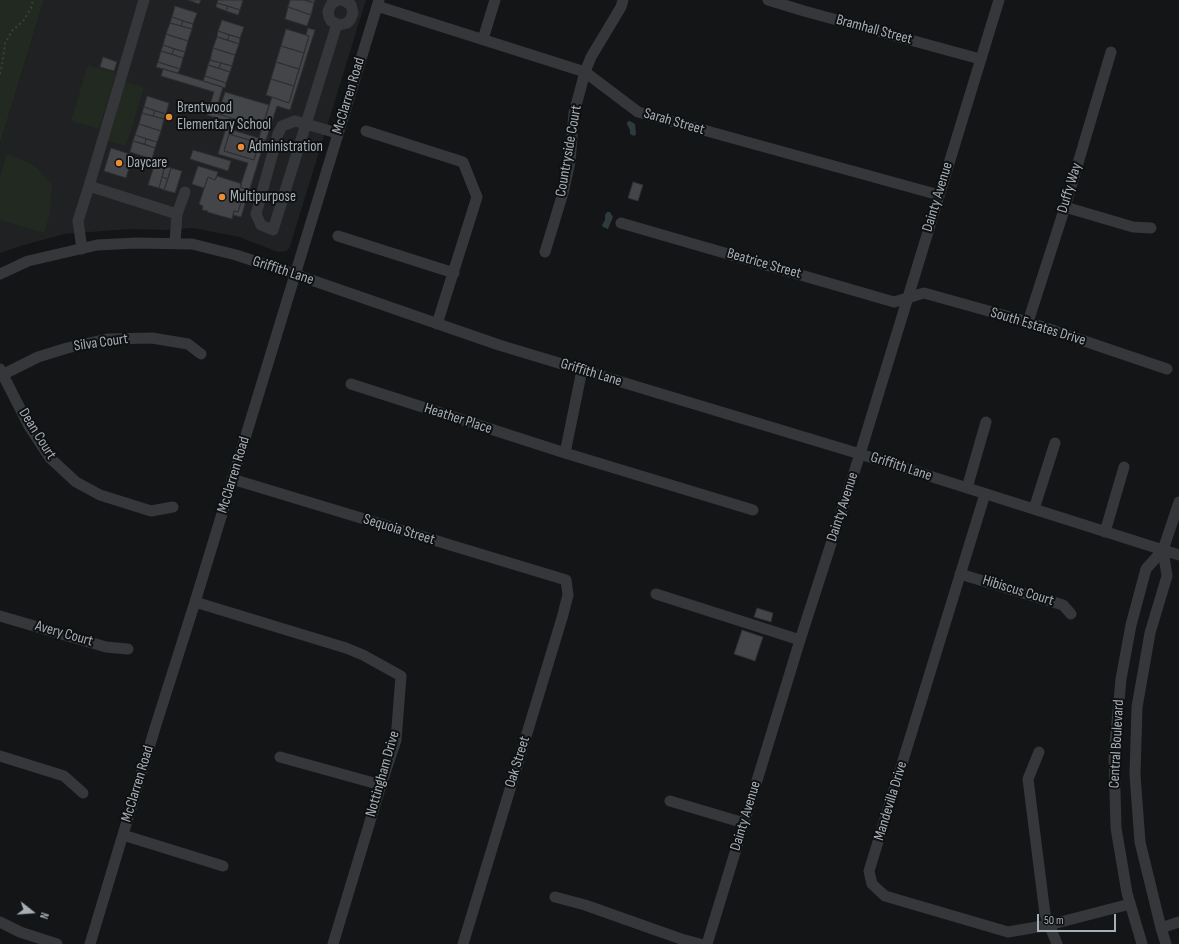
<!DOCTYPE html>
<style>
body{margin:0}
#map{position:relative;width:1179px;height:944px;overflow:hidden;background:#141516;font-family:"Sofia Sans Condensed",sans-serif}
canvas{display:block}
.north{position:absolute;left:12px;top:892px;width:40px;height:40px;-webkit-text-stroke:3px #0f1011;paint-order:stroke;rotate:107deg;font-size:11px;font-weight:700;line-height:16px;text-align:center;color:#a6aeb6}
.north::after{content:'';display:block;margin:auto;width:14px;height:18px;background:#a6aeb6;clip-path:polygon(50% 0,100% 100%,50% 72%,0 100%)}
.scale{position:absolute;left:1037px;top:914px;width:79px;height:18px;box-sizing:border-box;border:2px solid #a6aeb6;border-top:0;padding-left:5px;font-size:12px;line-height:14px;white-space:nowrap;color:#a6aeb6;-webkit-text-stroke:3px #0f1011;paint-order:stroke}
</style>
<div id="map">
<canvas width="1179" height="944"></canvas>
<div class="north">N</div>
<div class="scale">50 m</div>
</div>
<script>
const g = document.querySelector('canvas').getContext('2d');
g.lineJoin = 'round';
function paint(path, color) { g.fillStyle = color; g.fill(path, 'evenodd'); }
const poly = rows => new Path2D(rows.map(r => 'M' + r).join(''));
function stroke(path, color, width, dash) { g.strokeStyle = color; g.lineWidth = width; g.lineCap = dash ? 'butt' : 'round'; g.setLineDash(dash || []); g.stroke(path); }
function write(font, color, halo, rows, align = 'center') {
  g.font = font + ' "Sofia Sans Condensed",sans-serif'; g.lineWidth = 4; g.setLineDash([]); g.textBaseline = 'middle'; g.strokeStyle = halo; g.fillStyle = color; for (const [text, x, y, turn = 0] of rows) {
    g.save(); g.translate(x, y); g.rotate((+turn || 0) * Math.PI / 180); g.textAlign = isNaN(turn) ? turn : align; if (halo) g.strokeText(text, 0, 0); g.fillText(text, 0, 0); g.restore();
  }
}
paint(poly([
 [44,0,366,0,290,246,289,248,286,251,278,252,239,237,193,228,164,230,130,229,64,234,24,245,0,253,0,144]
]), '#202123');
paint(poly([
 [0,0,44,0,0,144],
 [88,65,116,73,99,129,71,121],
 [123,81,144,87,126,146,105,140],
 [7,154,34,165,52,185,50,213,44,233,0,220,0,176]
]), '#212921');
paint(poly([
 [630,121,635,124,636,134,634,136,630,134,630,130,627,124,627,122],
 [607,212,610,212,613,217,608,229,603,227,602,225,605,220,605,215]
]), '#2e3a3e');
const building = poly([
 [188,0,201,0,199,4,188,0],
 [218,0,243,0,240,10,217,3,218,0],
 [290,0,304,0,314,3,311,15,288,7,290,0],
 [304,0,315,0,314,3,304,0],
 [217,3,228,6,226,11,216,7,217,3],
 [175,6,197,13,193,24,172,17,175,6],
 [228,6,240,10,238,15,226,11,228,6],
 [288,7,311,15,307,26,285,19,288,7],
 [172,17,183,21,181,26,170,23,172,17],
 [222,20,244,27,240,38,218,31,222,20],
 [183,21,193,24,192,29,181,26,183,21],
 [170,23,192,29,188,41,166,34,170,23],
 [308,28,315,30,290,110,277,106,266,140,259,138,261,131,233,123,231,130,225,128,227,121,207,115,214,92,161,76,163,69,223,87,216,110,219,111,218,114,262,128,272,97,289,103,309,36,306,35,308,28],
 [286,29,309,36,304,53,281,46,286,29],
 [218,31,229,35,228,40,217,37,218,31],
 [166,34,188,41,185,52,163,45,166,34],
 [229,35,240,38,239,44,228,40,229,35],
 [217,37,239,44,235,55,213,48,217,37],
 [163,45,174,49,172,54,161,51,163,45],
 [281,46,304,53,299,69,276,62,281,46],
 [213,48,235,55,232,66,210,60,213,48],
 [174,49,185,52,183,58,172,54,174,49],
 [161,51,183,58,180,69,158,62,161,51],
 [103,57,117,62,114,71,100,67,103,57],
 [210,60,221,63,219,68,208,65,210,60],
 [158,62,180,69,178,73,156,67,158,62],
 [276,62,299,69,294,86,271,79,276,62],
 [221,63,232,66,230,72,219,68,221,63],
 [208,65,230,72,226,83,205,76,208,65],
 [205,76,226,83,225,88,203,81,205,76],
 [271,79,294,86,289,103,266,95,271,79],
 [225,92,269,105,262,128,218,114,225,92],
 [147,96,169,103,166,114,144,107,147,96],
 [144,107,155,111,153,116,142,113,144,107],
 [155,111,166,114,164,119,153,116,155,111],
 [142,113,164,119,161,131,139,124,142,113],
 [139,124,161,131,157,142,135,135,139,124],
 [226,128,265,140,241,217,233,215,234,211,238,212,245,189,240,187,248,163,218,154,226,128],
 [229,134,259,143,254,160,224,151,229,134],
 [229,134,259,143,254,160,224,151,229,134],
 [135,135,146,139,145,144,133,141,135,135],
 [146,139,157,142,155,148,145,144,146,139],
 [133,141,155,148,152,159,130,152,133,141],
 [111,148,133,155,126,178,104,171,111,148],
 [193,150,231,161,228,171,190,159,193,150],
 [155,163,165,166,159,188,148,185,155,163],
 [165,166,171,168,168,179,162,177,165,166],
 [198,166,218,172,215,180,208,177,204,188,192,184,198,166],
 [171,168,182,171,175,193,164,190,171,168],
 [217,176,242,184,240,187,245,189,238,212,234,211,232,219,207,212,208,211,202,210,203,206,199,204,208,177,215,180,217,176],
 [162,177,168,179,164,190,159,188,162,177],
 [633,182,643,185,638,201,628,198,633,182],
 [757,608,773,613,771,622,754,617,757,608],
 [742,630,763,637,755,661,734,654,742,630]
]);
paint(building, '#434549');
stroke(building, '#2e2f32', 1);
stroke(poly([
 [0,74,2,65,5,43,12,31,24,20,31,8,33,0]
]), '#3b3e42', 2, [2, 3]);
stroke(poly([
 [339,0,332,3,328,11,329,17,331,21,339,25,347,23,350,20,353,13,351,5,343,0],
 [768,0,804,11,980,59],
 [377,6,585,72,638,112,939,195],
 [337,24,306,124,337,133],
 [483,39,495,0],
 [295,121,306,124,273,230,261,225,256,214,278,134,282,126,295,121],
 [366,131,463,162,477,197,437,324],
 [89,186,144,0],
 [1065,207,1133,227,1151,228],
 [621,223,894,302,924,293,1028,322,1167,369],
 [338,236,454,273],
 [175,243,177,214,185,192],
 [82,249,78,221,89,186,177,214],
 [545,252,563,193,570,162,574,113,585,72,591,57,621,7,623,0],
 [0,274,28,261,97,245,136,243,192,244,236,255,294,274,499,345,860,454,1179,555],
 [1028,322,1065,207,1111,52],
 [0,369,29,426,50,458,76,482,100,495,151,511,173,507],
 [0,376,38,357,67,348,107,339,152,338,188,344,201,354],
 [351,384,565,453,753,510],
 [565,453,582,370],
 [232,479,566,580,568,595,562,618,463,944],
 [967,488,986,422],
 [985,494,869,871,872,884,885,896,1008,932,1049,925,1130,904],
 [1034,509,1055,443],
 [1105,532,1124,467],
 [1163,550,1167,576,1150,633,1137,707,1135,775,1140,842,1161,928,1166,944],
 [960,574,1063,605,1071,614],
 [656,594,800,640],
 [195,602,346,648,363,655,401,676,396,740,381,785,333,944],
 [0,616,106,647,128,649],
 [1039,752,1028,779,1045,914,1057,944],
 [0,756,64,776,83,793],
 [280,757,381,785],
 [670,801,744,823],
 [123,835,223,866],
 [555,897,585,905,681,939,700,944],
 [0,922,20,932,57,944],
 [1161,928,1179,922],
 [90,944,155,728,195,602,379,0],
 [707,944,800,640,860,454,999,0],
 [1142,944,1127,893,1116,828,1114,755,1121,679,1131,625,1146,569,1163,550,1179,502]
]), '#35373b', 11);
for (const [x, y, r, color] of [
 [169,117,4,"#eb8d37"],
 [241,147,4,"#eb8d37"],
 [119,163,4,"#eb8d37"],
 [222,197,4,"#eb8d37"]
]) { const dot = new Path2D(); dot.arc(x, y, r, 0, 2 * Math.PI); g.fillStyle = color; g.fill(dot); stroke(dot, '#0f1011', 1.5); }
write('15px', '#a6aeb6', '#0f1011', [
 ["Bramhall Street",874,30,15],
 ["McClarren Road",349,96,-73],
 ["Sarah Street",674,122,16],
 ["Countryside Court",569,151,-80],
 ["Duffy Way",1070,188,-73],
 ["Dainty Avenue",938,197,-73],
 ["Beatrice Street",764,264,16],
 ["Griffith Lane",283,271,18],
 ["South Estates Drive",1038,327,17],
 ["Silva Court",101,343,-8],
 ["Griffith Lane",591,373,17],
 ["Heather Place",458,419,18],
 ["Dean Court",37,434,58],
 ["Griffith Lane",901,467,18],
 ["McClarren Road",234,475,-73],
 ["Dainty Avenue",843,507,-72],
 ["Sequoia Street",399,530,17],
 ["Hibiscus Court",1018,591,17],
 ["Avery Court",64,634,16],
 ["Central Boulevard",1117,744,-87],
 ["Oak Street",518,762,-73],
 ["Nottingham Drive",383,774,-74],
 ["McClarren Road",138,784,-73],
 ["Mandevilla Drive",891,801,-73],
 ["Dainty Avenue",746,816,-73]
]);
write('15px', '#a6aeb6', '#0f1011', [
 ["Brentwood",177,108],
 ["Elementary School",177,125],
 ["Administration",249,147],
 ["Daycare",127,163],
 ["Multipurpose",230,197]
], 'left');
</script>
